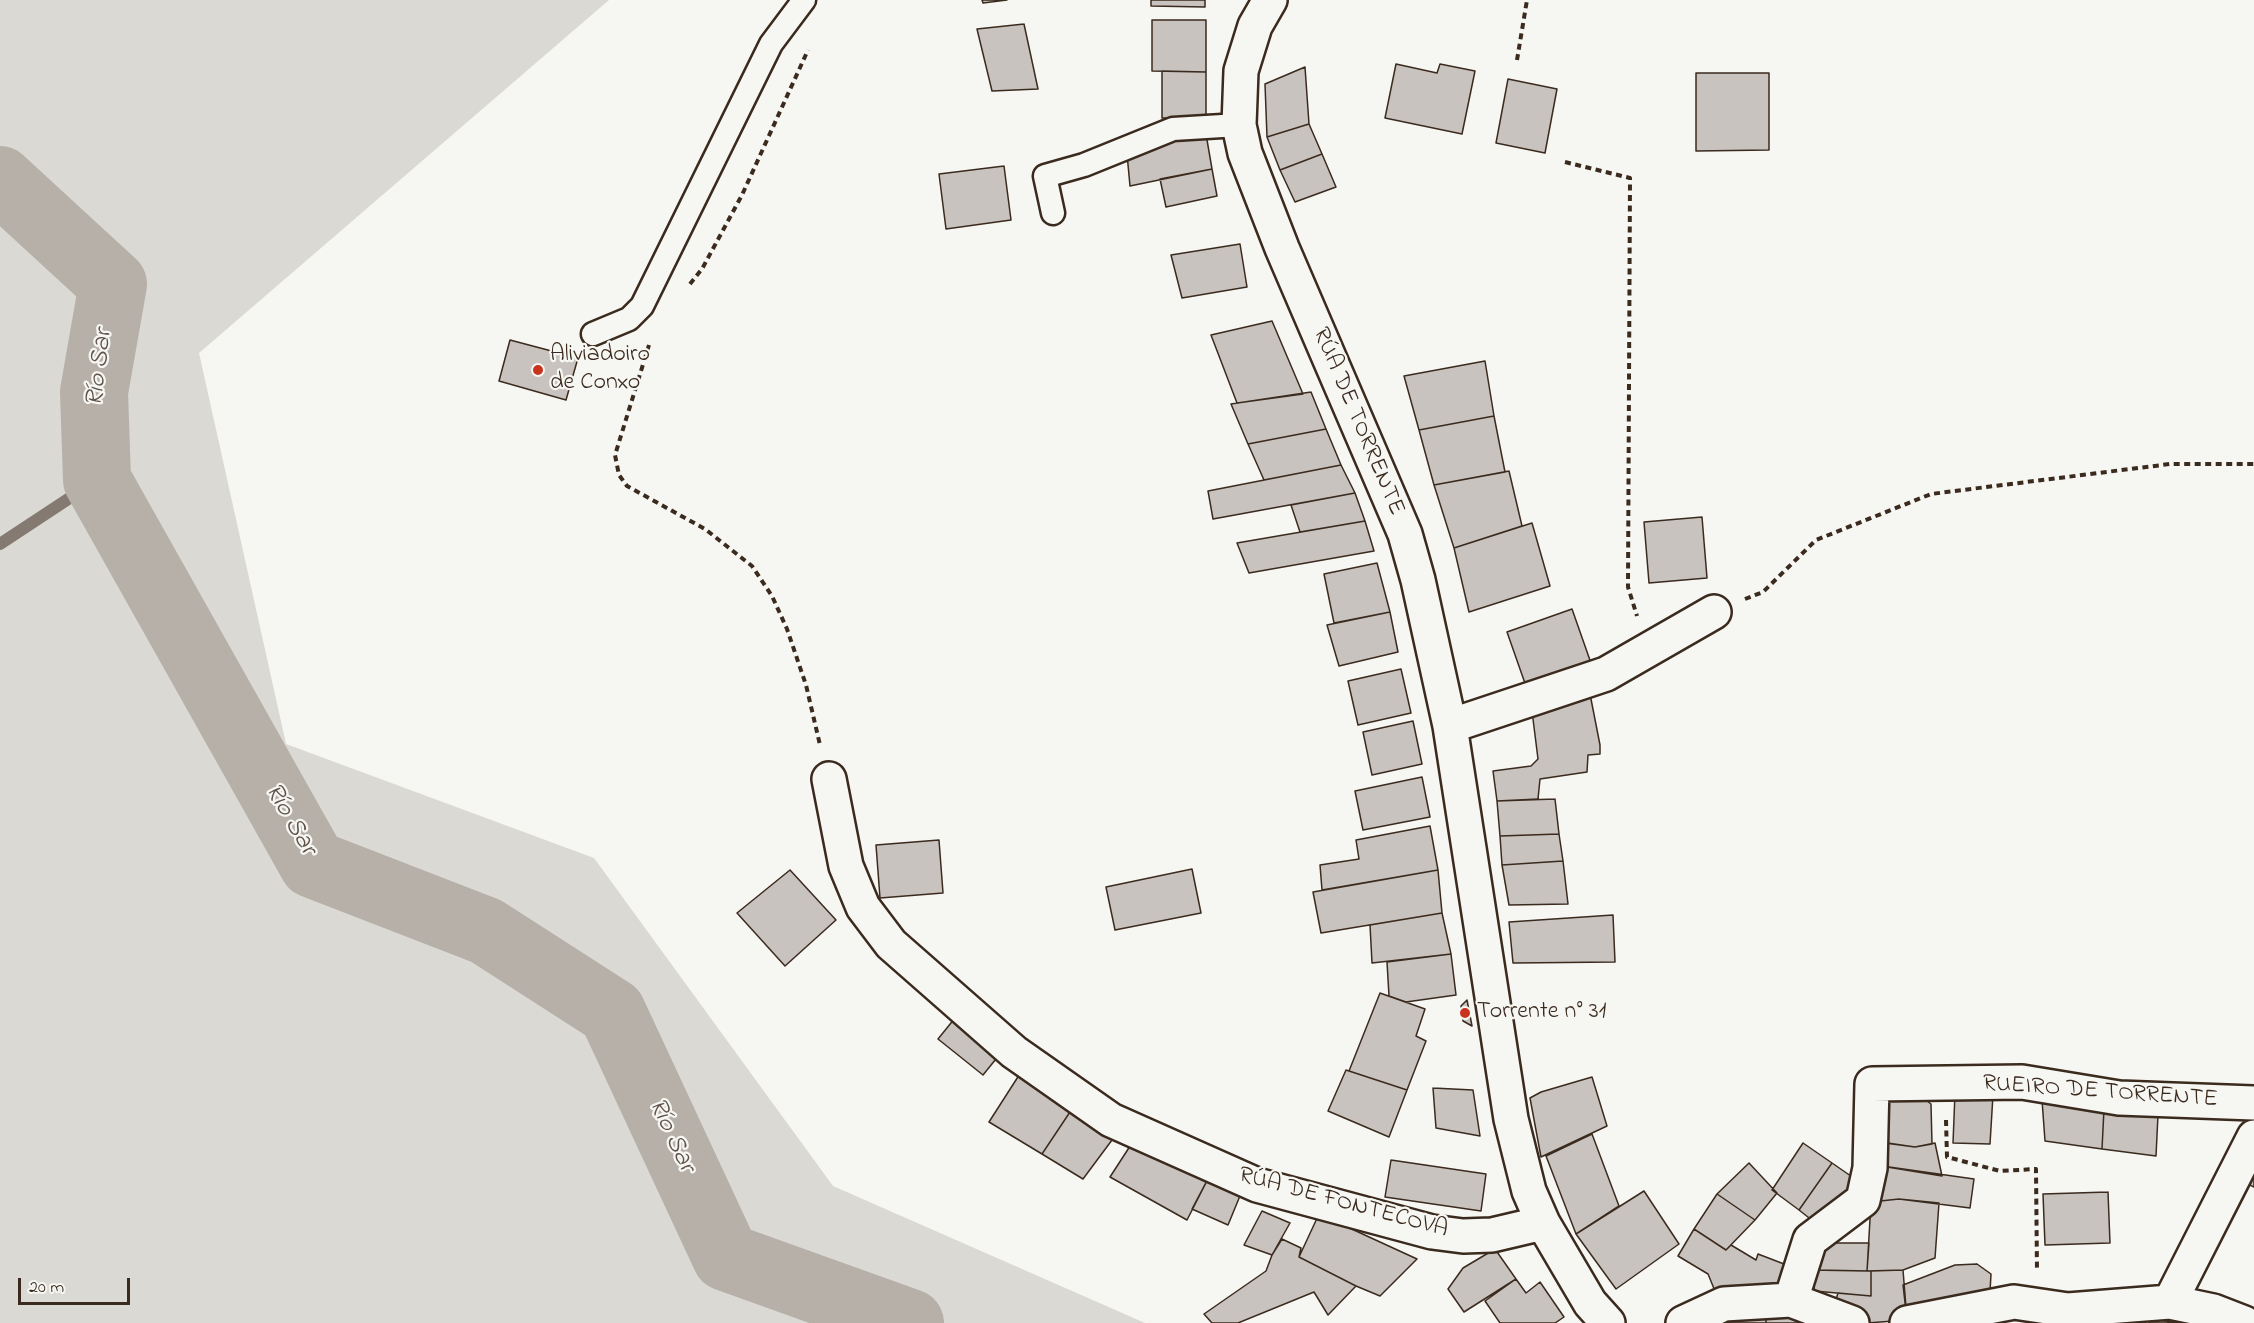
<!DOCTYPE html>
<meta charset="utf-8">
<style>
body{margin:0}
#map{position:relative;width:2254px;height:1323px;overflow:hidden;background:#f6f6f2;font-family:"Indie Flower",sans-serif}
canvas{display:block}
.scale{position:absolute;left:18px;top:1278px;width:112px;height:27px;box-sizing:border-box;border:3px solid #3b2a1e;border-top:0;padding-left:8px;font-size:18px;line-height:21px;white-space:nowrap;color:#3b2a1e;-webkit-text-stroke:4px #f6f6f2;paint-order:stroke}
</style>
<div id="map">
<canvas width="2254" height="1323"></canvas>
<div class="scale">20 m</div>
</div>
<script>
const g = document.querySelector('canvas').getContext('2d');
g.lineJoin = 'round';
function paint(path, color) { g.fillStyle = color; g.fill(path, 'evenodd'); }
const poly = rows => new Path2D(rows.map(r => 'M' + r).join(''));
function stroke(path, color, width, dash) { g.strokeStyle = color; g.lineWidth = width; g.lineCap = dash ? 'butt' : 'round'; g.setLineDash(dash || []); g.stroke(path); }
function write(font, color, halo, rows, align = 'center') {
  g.font = font + ' "Indie Flower",sans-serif'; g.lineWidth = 4.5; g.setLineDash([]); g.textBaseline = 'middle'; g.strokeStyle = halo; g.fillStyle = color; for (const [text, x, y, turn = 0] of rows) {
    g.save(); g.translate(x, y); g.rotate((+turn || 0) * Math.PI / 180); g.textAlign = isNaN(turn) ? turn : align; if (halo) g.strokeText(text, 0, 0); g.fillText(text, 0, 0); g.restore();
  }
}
paint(poly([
 [0,0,609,0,199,353,286,744,594,858,833,1186,1145,1323,0,1323]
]), '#dad9d3');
stroke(poly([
 [0,544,97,480]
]), '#857a71', 12);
stroke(poly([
 [0,180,113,284,94,392,97,480,313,864,486,931,612,1012,726,1257,910,1323]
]), '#b6b0a9', 68);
const building = poly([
 [982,0,1007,0,983,3,982,0],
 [1151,0,1205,0,1205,7,1151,6,1151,0],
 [1152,20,1206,20,1206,72,1152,71,1152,20],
 [1024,24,1038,89,992,91,977,29,1024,24],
 [1396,64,1437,73,1440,64,1475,71,1462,134,1385,118,1396,64],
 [1305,67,1309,124,1267,137,1265,84,1305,67],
 [1162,71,1206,72,1206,118,1162,118,1162,71],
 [1696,73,1769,73,1769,150,1696,151,1696,73],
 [1508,79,1557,89,1545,153,1496,143,1508,79],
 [1309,124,1322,154,1280,170,1267,137,1309,124],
 [1206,134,1212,169,1130,186,1127,154,1149,145,1206,134],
 [1322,154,1336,187,1295,202,1280,170,1322,154],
 [1004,166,1011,220,946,229,939,174,1004,166],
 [1212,169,1217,196,1166,207,1160,179,1212,169],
 [1240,244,1247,287,1182,298,1171,255,1240,244],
 [1272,321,1303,394,1237,403,1211,335,1272,321],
 [510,340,578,358,566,400,499,381,510,340],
 [1485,361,1494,416,1419,430,1404,376,1485,361],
 [1311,392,1326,429,1248,444,1231,404,1311,392],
 [1494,416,1505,472,1434,485,1419,430,1494,416],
 [1326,429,1341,465,1264,480,1248,444,1326,429],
 [1341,465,1355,493,1213,519,1208,491,1341,465],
 [1509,471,1522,526,1454,548,1434,485,1509,471],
 [1355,493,1365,521,1300,532,1291,505,1355,493],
 [1702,517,1707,578,1649,583,1644,522,1702,517],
 [1365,521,1374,551,1249,573,1237,543,1365,521],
 [1532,523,1550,586,1469,612,1454,548,1532,523],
 [1377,563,1390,612,1334,623,1324,574,1377,563],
 [1572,609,1592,666,1527,689,1507,632,1572,609],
 [1390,612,1398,652,1339,666,1327,625,1390,612],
 [1401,669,1411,713,1358,725,1348,681,1401,669],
 [1590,694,1600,745,1600,754,1588,755,1587,772,1540,779,1538,799,1497,801,1493,771,1531,766,1538,759,1532,711,1590,694],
 [1413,721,1422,764,1372,775,1363,732,1413,721],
 [1422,777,1430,817,1363,830,1355,791,1422,777],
 [1555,799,1559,834,1500,836,1497,801,1555,799],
 [1430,826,1438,870,1322,890,1320,865,1359,859,1356,840,1430,826],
 [1559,834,1563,861,1502,865,1500,836,1559,834],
 [939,840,943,893,880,898,876,845,939,840],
 [1563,861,1568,904,1509,905,1502,865,1563,861],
 [1192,869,1201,913,1115,930,1106,887,1192,869],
 [790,870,836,920,785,966,737,913,790,870],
 [1438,870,1442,913,1321,933,1313,892,1438,870],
 [1442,913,1451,954,1372,963,1370,925,1442,913],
 [1613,915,1615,962,1513,963,1509,922,1613,915],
 [1451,954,1456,995,1406,1002,1389,996,1387,962,1451,954],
 [1380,993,1425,1009,1416,1036,1426,1041,1407,1090,1349,1071,1380,993],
 [1467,1000,1472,1026,1463,1021,1461,1006,1467,1000],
 [955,1018,1000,1054,983,1075,938,1039,955,1018],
 [1023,1069,1074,1106,1042,1154,989,1122,1023,1069],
 [1346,1070,1407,1090,1389,1137,1328,1111,1346,1070],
 [1592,1077,1607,1126,1541,1157,1530,1098,1541,1092,1592,1077],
 [1433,1088,1473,1090,1480,1136,1436,1128,1433,1088],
 [1879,1091,1922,1097,1931,1104,1932,1144,1915,1147,1874,1141,1879,1091],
 [1955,1093,1993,1095,1990,1144,1953,1143,1955,1093],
 [2042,1100,2104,1109,2102,1149,2045,1141,2042,1100],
 [1074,1106,1112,1140,1083,1179,1042,1154,1074,1106],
 [2104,1109,2158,1115,2156,1156,2102,1149,2104,1109],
 [1592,1134,1619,1206,1576,1234,1546,1156,1592,1134],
 [1134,1140,1211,1173,1187,1220,1110,1177,1134,1140],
 [1877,1142,1915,1147,1935,1143,1942,1176,1875,1165,1877,1142],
 [1803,1143,1832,1163,1799,1210,1772,1190,1803,1143],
 [2254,1156,2254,1187,2242,1181,2254,1156],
 [1391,1160,1486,1174,1481,1211,1385,1197,1391,1160],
 [1749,1163,1777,1193,1755,1220,1717,1194,1749,1163],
 [1832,1163,1861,1183,1818,1225,1799,1210,1832,1163],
 [1875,1165,1974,1179,1970,1208,1899,1199,1871,1202,1875,1165],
 [1211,1173,1242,1191,1228,1225,1192,1209,1211,1173],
 [1644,1191,1679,1244,1616,1289,1576,1234,1644,1191],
 [2108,1192,2110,1243,2045,1245,2043,1194,2108,1192],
 [1717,1194,1755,1220,1726,1250,1694,1229,1717,1194],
 [1899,1199,1939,1203,1935,1258,1903,1270,1867,1271,1871,1202,1899,1199],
 [1262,1211,1290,1223,1272,1255,1244,1245,1262,1211],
 [1319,1214,1417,1259,1380,1296,1356,1286,1299,1257,1319,1214],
 [1694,1229,1726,1250,1731,1245,1756,1260,1758,1254,1784,1264,1778,1297,1717,1296,1708,1274,1678,1256,1694,1229],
 [1282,1239,1301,1248,1299,1257,1356,1286,1328,1315,1314,1292,1238,1323,1212,1323,1204,1314,1266,1271,1272,1255,1282,1239],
 [1820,1243,1869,1243,1867,1271,1810,1270,1820,1243],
 [1495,1249,1516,1279,1464,1312,1448,1289,1463,1268,1495,1249],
 [1977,1264,1991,1274,1990,1292,1907,1320,1903,1285,1955,1265,1977,1264],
 [1815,1270,1871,1271,1871,1296,1814,1291,1815,1270],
 [1903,1270,1907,1320,1867,1323,1832,1312,1838,1293,1871,1296,1871,1271,1903,1270],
 [1516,1279,1526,1293,1540,1282,1564,1317,1555,1323,1500,1323,1485,1301,1516,1279],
 [1766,1309,1816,1323,1766,1323,1766,1309],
 [1766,1309,1766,1323,1704,1323,1766,1309],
 [2150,1319,2179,1323,2149,1323,2150,1319]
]);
paint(building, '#c8c3be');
stroke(building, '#3b2a1e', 1.5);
const lane = poly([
 [1053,213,1045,176,1084,165,1173,129,1239,125],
 [593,334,629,319,642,306,771,44,804,0]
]);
const street = poly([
 [1270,0,1255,26,1241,71,1239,125,1245,153,1282,248,1405,534,1418,580,1450,726,1511,1119,1529,1191,1543,1223,1590,1303,1608,1323],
 [1450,726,1606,674,1714,612],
 [829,779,846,866,863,907,891,944,1014,1052,1111,1120,1257,1185,1432,1232,1463,1236,1492,1235,1543,1223],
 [1791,1300,1810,1240,1863,1200,1870,1168,1872,1084,2022,1082,2119,1098,2254,1103],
 [2170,1302,2254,1137],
 [1683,1323,1724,1304,1791,1300,1852,1323],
 [1907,1323,2014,1302,2068,1310],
 [2068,1323,2068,1310,2170,1302,2213,1311,2244,1323]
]);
stroke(lane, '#3b2a1e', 27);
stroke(street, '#3b2a1e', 38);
stroke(poly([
 [1517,60,1527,0],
 [1565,162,1630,178,1628,587,1637,616],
 [690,284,702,269,742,195,808,50],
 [649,345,615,455,619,475,627,486,705,529,752,566,772,596,787,629,806,685,820,745],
 [1745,599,1763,592,1816,540,1931,494,2170,464,2254,464],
 [1946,1120,1947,1157,2000,1171,2036,1169,2037,1271]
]), '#3b2a1e', 4, [6, 4.5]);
stroke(lane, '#f6f6f2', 22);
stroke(street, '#f6f6f2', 33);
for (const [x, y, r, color] of [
 [538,370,6,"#c8321e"],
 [1465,1013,6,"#c8321e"]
]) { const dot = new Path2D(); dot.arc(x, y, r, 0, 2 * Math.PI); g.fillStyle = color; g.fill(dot); stroke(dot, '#f6f6f2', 2); }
write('24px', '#3b2a1e', '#f6f6f2', [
 ["Aliviadoiro",550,356],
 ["de Conxo",550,384],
 ["Torrente n° 31",1477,1013]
], 'left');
write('24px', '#3b2a1e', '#f6f6f2', [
 ["RÚA DE TORRENTE",1357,422,67],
 ["RUEIRO DE TORRENTE",2100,1093,4],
 ["RÚA DE FONTECOVA",1343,1204,15]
]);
write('italic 26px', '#605248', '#f6f6f2', [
 ["Río Sar",101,368,-83],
 ["Río Sar",289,820,60],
 ["Río Sar",670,1136,65]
]);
</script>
